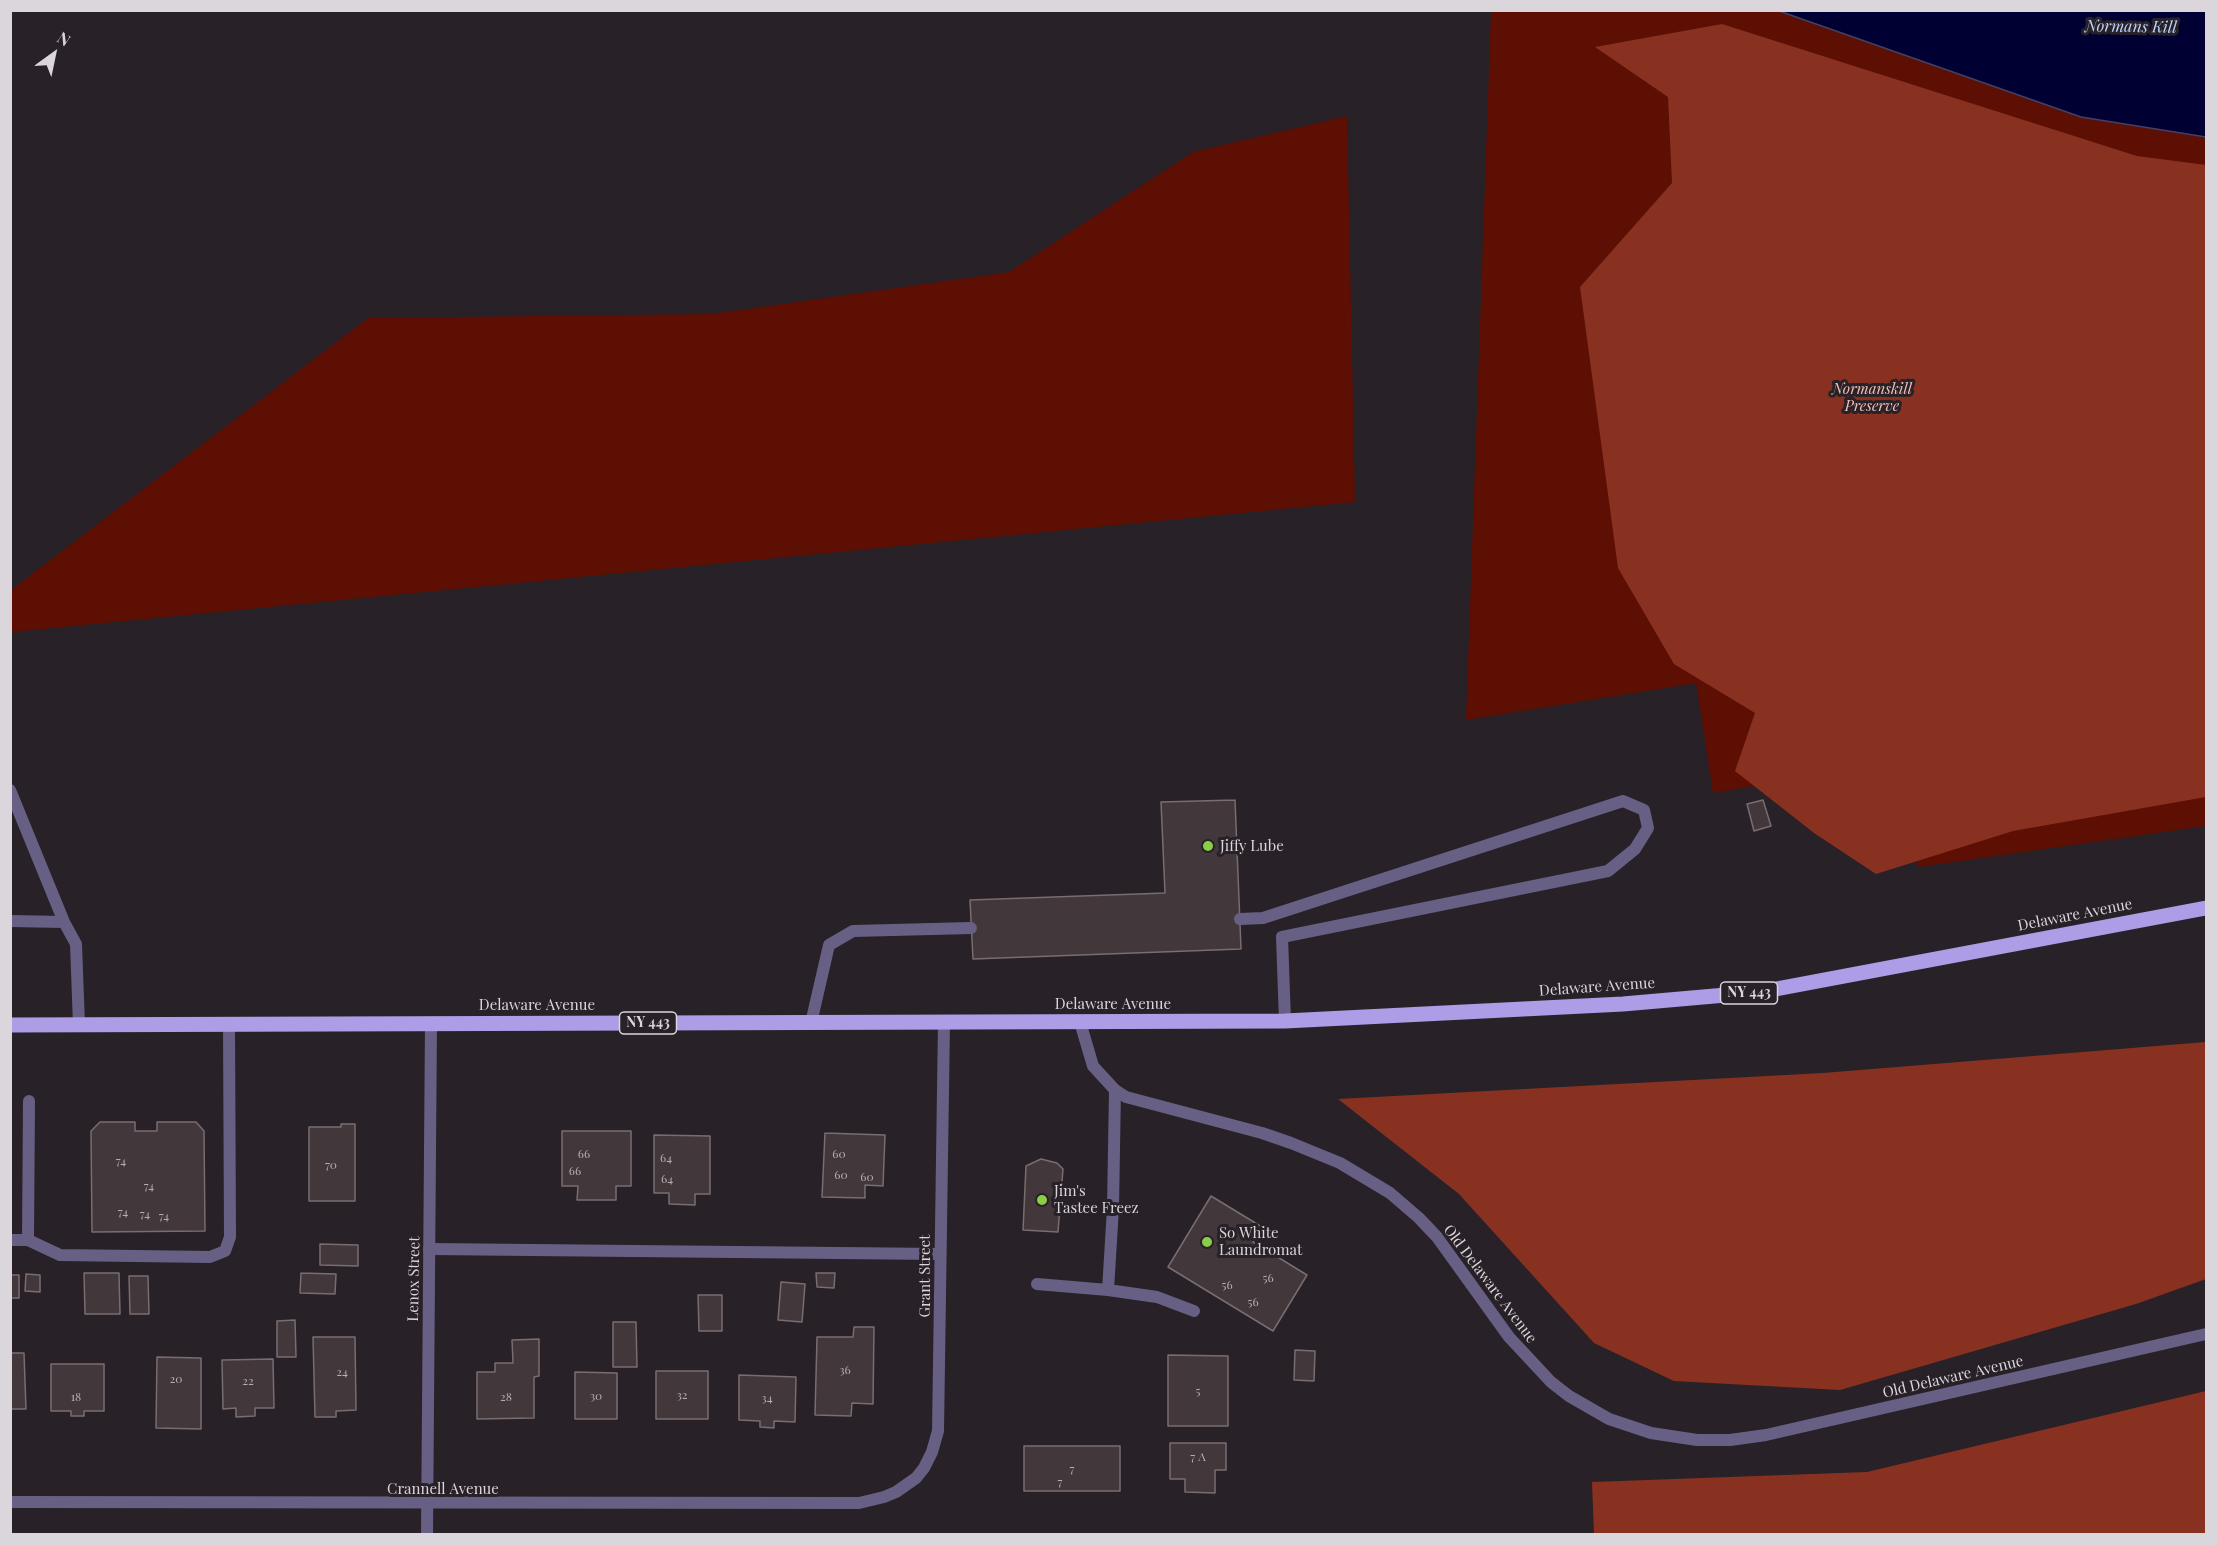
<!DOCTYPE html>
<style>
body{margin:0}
#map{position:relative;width:2217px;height:1545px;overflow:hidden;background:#282128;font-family:"Playfair Display",serif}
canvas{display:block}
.frame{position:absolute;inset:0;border:12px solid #dbd6db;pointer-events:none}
.north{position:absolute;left:24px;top:24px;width:60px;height:60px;-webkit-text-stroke:4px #282128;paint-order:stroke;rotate:33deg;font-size:16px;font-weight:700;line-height:24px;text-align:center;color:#dbd6db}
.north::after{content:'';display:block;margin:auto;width:21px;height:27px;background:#dbd6db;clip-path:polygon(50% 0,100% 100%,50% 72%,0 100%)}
</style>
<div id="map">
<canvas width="2217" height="1545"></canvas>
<div class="frame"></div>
<div class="north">N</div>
</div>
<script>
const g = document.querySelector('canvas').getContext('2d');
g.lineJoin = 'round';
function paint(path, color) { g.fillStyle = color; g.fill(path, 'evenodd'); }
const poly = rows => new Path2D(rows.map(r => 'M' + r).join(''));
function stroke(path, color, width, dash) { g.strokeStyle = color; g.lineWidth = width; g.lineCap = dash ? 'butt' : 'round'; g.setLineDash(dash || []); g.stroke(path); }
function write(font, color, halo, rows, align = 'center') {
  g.font = font + ' "Playfair Display",serif'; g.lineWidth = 6; g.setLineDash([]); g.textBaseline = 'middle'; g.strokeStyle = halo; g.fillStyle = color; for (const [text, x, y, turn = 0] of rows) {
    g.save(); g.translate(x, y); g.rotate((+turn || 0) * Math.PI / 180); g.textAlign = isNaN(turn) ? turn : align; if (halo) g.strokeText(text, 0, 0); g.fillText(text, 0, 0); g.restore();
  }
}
paint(poly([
 [1491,11,1779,11,2081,117,2206,137,2206,826,1918,867,1890,763,1713,793,1696,683,1466,720],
 [1347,116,1355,502,11,632,11,590,368,318,711,314,1009,272,1193,152]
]), '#5c0f02');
paint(poly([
 [1722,24,2137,156,2206,165,2206,797,2013,831,1876,874,1814,833,1735,771,1755,713,1674,664,1618,568,1580,287,1672,183,1668,97,1595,47],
 [2206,1042,2206,1279,2136,1304,1840,1390,1674,1381,1594,1343,1459,1194,1338,1099,1823,1073],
 [2206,1391,2206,1534,1594,1534,1592,1482,1867,1472]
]), '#893121');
const water = poly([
 [1779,11,2206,11,2206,137,2081,117,1779,11]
]);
paint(water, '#000132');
stroke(water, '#424165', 1.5);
const building = poly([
 [1235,800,1241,949,973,959,970,900,1165,893,1161,802,1235,800],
 [1763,800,1771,826,1754,831,1747,804,1763,800],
 [100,1122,135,1122,135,1131,157,1131,157,1122,196,1122,204,1131,205,1231,92,1232,91,1131,100,1122],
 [341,1124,355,1124,355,1201,309,1201,309,1127,341,1127,341,1124],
 [562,1131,631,1131,631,1186,616,1186,616,1200,577,1200,578,1186,562,1186,562,1131],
 [825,1133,885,1135,883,1186,865,1185,865,1198,822,1197,825,1133],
 [654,1135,710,1136,710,1194,695,1194,695,1205,669,1204,669,1193,654,1193,654,1135],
 [1041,1159,1057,1163,1063,1169,1058,1232,1023,1230,1026,1166,1041,1159],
 [1211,1196,1262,1227,1253,1242,1307,1275,1273,1331,1168,1267,1211,1196],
 [320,1244,358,1245,358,1266,320,1265,320,1244],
 [84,1273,119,1273,120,1314,85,1314,84,1273],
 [301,1273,336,1274,335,1294,300,1293,301,1273],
 [816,1273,835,1273,834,1288,817,1287,816,1273],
 [26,1274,40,1275,40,1292,25,1291,26,1274],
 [10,1275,19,1275,19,1298,10,1298,10,1275],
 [129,1276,148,1276,149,1314,130,1314,129,1276],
 [781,1282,805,1284,802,1322,778,1320,781,1282],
 [698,1295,722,1295,722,1331,699,1331,698,1295],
 [295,1320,296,1357,277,1357,277,1321,295,1320],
 [613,1322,636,1322,637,1367,613,1367,613,1322],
 [854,1327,874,1327,873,1404,852,1403,851,1416,815,1415,817,1337,853,1337,854,1327],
 [313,1337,355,1337,356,1410,336,1411,336,1417,315,1417,313,1337],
 [539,1339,539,1376,534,1377,534,1418,477,1419,477,1372,495,1372,495,1363,513,1363,512,1340,539,1339],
 [1295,1350,1315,1351,1314,1381,1294,1380,1295,1350],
 [10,1353,24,1353,26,1409,10,1409,10,1353],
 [1168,1355,1228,1356,1228,1426,1168,1426,1168,1355],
 [157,1357,201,1358,201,1429,156,1428,157,1357],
 [273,1359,274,1408,255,1408,255,1416,236,1417,236,1408,223,1409,222,1360,273,1359],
 [51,1364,104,1364,104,1411,84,1411,84,1416,71,1416,71,1411,51,1411,51,1364],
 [656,1371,708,1371,708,1419,656,1419,656,1371],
 [575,1372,617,1373,617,1419,575,1419,575,1372],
 [739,1375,796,1377,795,1422,774,1421,774,1428,760,1427,760,1421,739,1420,739,1375],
 [1170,1443,1226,1443,1226,1470,1215,1470,1215,1493,1185,1492,1185,1479,1170,1479,1170,1443],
 [1024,1446,1120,1446,1120,1491,1024,1491,1024,1446]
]);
paint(building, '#42373a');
stroke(building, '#796d70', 1.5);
stroke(poly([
 [10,790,64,922,76,944,79,1025],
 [1240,919,1263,918,1623,801,1644,810,1648,828,1635,849,1608,871,1282,937,1285,1021],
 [10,921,64,922],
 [811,1023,829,945,853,931,971,928],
 [1115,1090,1113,1208,1108,1290,1157,1297,1194,1311],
 [10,1240,28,1240,60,1255,210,1257,225,1251,230,1237,229,1024],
 [28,1240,29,1101],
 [429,1249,940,1254],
 [1037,1284,1108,1290]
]), '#676084', 12);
stroke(poly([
 [1080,1022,1093,1066,1115,1090,1126,1097,1262,1133,1291,1143,1340,1163,1390,1193,1419,1218,1437,1237,1509,1337,1551,1382,1569,1396,1609,1419,1651,1433,1697,1440,1730,1440,1766,1435,2206,1334],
 [10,1502,859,1503,884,1497,896,1492,916,1478,924,1468,932,1452,938,1431,944,1022],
 [427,1534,431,1023]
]), '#676084', 12);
stroke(poly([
 [10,1025,1285,1021,1623,1004,1760,992,2206,908]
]), '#ac9de6', 15);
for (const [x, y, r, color] of [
 [1208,846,6,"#8ace47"],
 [1042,1200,6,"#8ace47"],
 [1207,1242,6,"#8ace47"]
]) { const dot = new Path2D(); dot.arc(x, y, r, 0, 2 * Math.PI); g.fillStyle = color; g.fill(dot); stroke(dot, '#282128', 2); }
write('12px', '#b5aeb3', null, [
 ["66",584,1154],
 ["60",839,1154],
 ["64",666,1158],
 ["74",121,1161],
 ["70",331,1165],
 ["66",575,1171],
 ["60",841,1175],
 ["60",867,1177],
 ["64",667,1179],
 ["74",149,1186],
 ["74",123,1212],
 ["74",145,1214],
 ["74",164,1216],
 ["56",1268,1278],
 ["56",1227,1285],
 ["56",1253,1302],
 ["36",845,1370],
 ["24",342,1372],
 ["20",176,1379],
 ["22",248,1381],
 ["5",1198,1391],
 ["32",682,1395],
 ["30",596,1396],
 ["18",76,1397],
 ["28",506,1397],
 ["34",767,1398],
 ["7 A",1198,1457],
 ["7",1072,1469],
 ["7",1060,1482]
]);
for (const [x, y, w] of [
 [1749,993,57],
 [648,1023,57]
]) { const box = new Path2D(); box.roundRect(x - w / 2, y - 11, w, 22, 4.5); g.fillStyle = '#282128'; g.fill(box); stroke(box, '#dbd6db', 1.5); }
write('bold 14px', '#dbd6db', null, [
 ["NY 443",1749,993],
 ["NY 443",648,1023]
]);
write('italic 15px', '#f3bfb4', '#282128', [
 ["Normanskill",1872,389],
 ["Preserve",1872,406]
]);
write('15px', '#dbd6db', '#282128', [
 ["Jiffy Lube",1220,846],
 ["Jim's",1054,1191],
 ["Tastee Freez",1054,1208],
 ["So White",1219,1233],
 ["Laundromat",1219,1250]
], 'left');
write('15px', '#dbd6db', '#282128', [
 ["Delaware Avenue",2075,915,-11],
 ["Delaware Avenue",1597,987,-4],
 ["Delaware Avenue",1113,1004],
 ["Delaware Avenue",537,1005],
 ["Grant Street",925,1276,-90],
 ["Lenox Street",414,1279,-89],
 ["Old Delaware Avenue",1490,1284,53],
 ["Old Delaware Avenue",1953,1377,-13],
 ["Crannell Avenue",443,1489]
]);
write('italic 16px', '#bcd5fc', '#282128', [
 ["Normans Kill",2131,27,1]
]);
</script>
